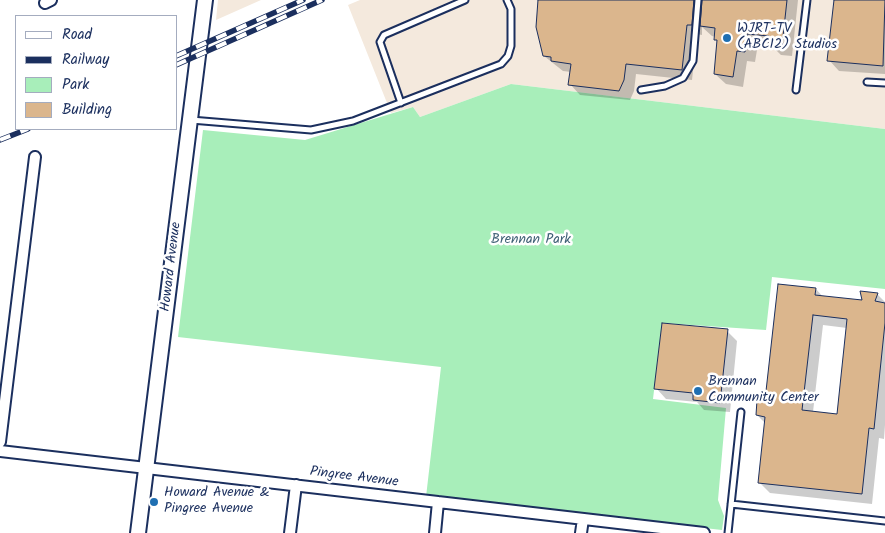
<!DOCTYPE html>
<style>
body{margin:0}
#map{position:relative;width:885px;height:533px;overflow:hidden;background:#fff;font-family:Kalam,sans-serif}
canvas{display:block}
.legend{position:absolute;left:15px;top:15px;width:162px;height:115px;box-sizing:border-box;background:#fff;border:1px solid #a4acbf;margin:0;padding:6px 9px;list-style:none;font-size:15px;color:#1b2f5e}
.legend li{display:flex;align-items:center;gap:10px;height:25px}
.legend b{width:25px;border:1px solid #a4acbf}
</style>
<div id="map">
<canvas width="885" height="533"></canvas>
<ul class="legend">
<li><b style="height:6px;background:#fff"></b>Road</li>
<li><b style="height:6px;background:#1b2f5e"></b>Railway</li>
<li><b style="height:14px;background:#a8eeba"></b>Park</li>
<li><b style="height:14px;background:#dbb68d"></b>Building</li>
</ul>
</div>
<script>
const g = document.querySelector('canvas').getContext('2d');
g.lineJoin = 'round';
function paint(path, color) { g.fillStyle = color; g.fill(path, 'evenodd'); }
const poly = rows => new Path2D(rows.map(r => 'M' + r).join(''));
function stroke(path, color, width, dash) { g.strokeStyle = color; g.lineWidth = width; g.lineCap = dash ? 'butt' : 'round'; g.setLineDash(dash || []); g.stroke(path); }
function write(font, color, halo, rows, align = 'center') {
  g.font = font + ' Kalam,sans-serif'; g.lineWidth = 5; g.setLineDash([]); g.textBaseline = 'middle'; g.strokeStyle = halo; g.fillStyle = color; for (const [text, x, y, turn = 0] of rows) {
    g.save(); g.translate(x, y); g.rotate((+turn || 0) * Math.PI / 180); g.textAlign = isNaN(turn) ? turn : align; if (halo) g.strokeText(text, 0, 0); g.fillText(text, 0, 0); g.restore();
  }
}
paint(poly([
 [218,0,261,0,216,20],
 [360,0,885,0,885,129,511,84,420,117,413,107,391,113,348,5]
]), '#f4e9dd');
paint(poly([
 [511,84,885,129,885,289,772,277,766,330,662,323,653,399,726,408,718,500,724,516,722,530,426,497,441,367,178,337,203,130,305,140,413,107,420,117]
]), '#a8eeba');
paint(poly([
 [540,0,798,0,792,56,781,55,771,45,758,44,755,62,747,61,743,87,726,84,715,74,718,43,716,37,712,36,702,27,702,35,697,34,692,80,636,74,634,91,630,100,580,95,570,84,571,72,563,71,544,56],
 [835,0,885,0,885,74,839,71,829,60],
 [816,289,823,297,863,301,877,294,885,302,885,425,884,439,879,438,872,504,770,493,759,482,765,423,757,415,766,402],
 [823,325,847,328,838,416,813,412],
 [727,331,737,341,730,412,704,410,697,402,666,399,656,388]
]), '#0003');
const building = poly([
 [538,0,694,0,692,25,687,25,682,70,626,64,624,80,619,91,568,85,571,64,551,61,551,57,543,56,536,27,538,0],
 [702,0,787,0,782,46,769,45,769,36,747,34,745,52,737,51,733,77,714,74,717,40,714,40,715,28,700,26,702,0],
 [834,0,885,0,883,66,827,61,834,0],
 [778,284,816,288,815,295,862,300,860,291,878,293,875,301,885,303,885,323,874,429,869,428,862,494,758,483,765,417,756,415,757,400,765,400,778,284],
 [813,315,847,319,837,414,802,410,813,315],
 [662,323,728,329,720,403,693,400,693,393,654,389,662,323]
]);
paint(building, '#dbb68d');
stroke(building, '#1b2f5e', 1);
const lane = poly([
 [867,82,885,83],
 [641,90,665,86,683,78,693,61,698,0],
 [796,90,807,0],
 [401,103,380,42,384,35,465,0],
 [191,120,311,130,353,121,501,64,508,56,511,46,511,9,507,0],
 [731,504,885,521],
 [728,533,741,412]
]);
const street = poly([
 [45,3,51,0],
 [0,442,35,157],
 [0,451,704,533],
 [290,533,296,485],
 [435,533,438,502],
 [581,533,583,519]
]);
const secondary = poly([
 [138,533,205,0]
]);
stroke(lane, '#1b2f5e', 9);
stroke(street, '#1b2f5e', 14);
stroke(secondary, '#1b2f5e', 18);
stroke(lane, '#fff', 5);
stroke(street, '#fff', 10);
stroke(secondary, '#fff', 14);
const rail = poly([
 [176,56,303,0],
 [176,65,322,0],
 [0,140,28,129]
]);
stroke(rail, '#1b2f5e', 5.5);
stroke(rail, '#fff', 4, [11]);
for (const [x, y, r, color] of [
 [727,38,5,"#1f6fb2"],
 [698,391,5,"#1f6fb2"],
 [154,502,5,"#1f6fb2"]
]) { const dot = new Path2D(); dot.arc(x, y, r, 0, 2 * Math.PI); g.fillStyle = color; g.fill(dot); stroke(dot, '#fff', 2); }
write('14px', '#1b2f5e', '#fff', [
 ["WJRT-TV",737,30],
 ["(ABC12) Studios",737,46],
 ["Brennan",708,383],
 ["Community Center",708,399],
 ["Howard Avenue &",164,494],
 ["Pingree Avenue",164,510]
], 'left');
write('14px', '#3e5f75', '#fff', [
 ["Brennan Park",531,241]
]);
write('14px', '#1b2f5e', '#fff', [
 ["Howard Avenue",172,267,-83],
 ["Pingree Avenue",354,478,7]
]);
</script>
